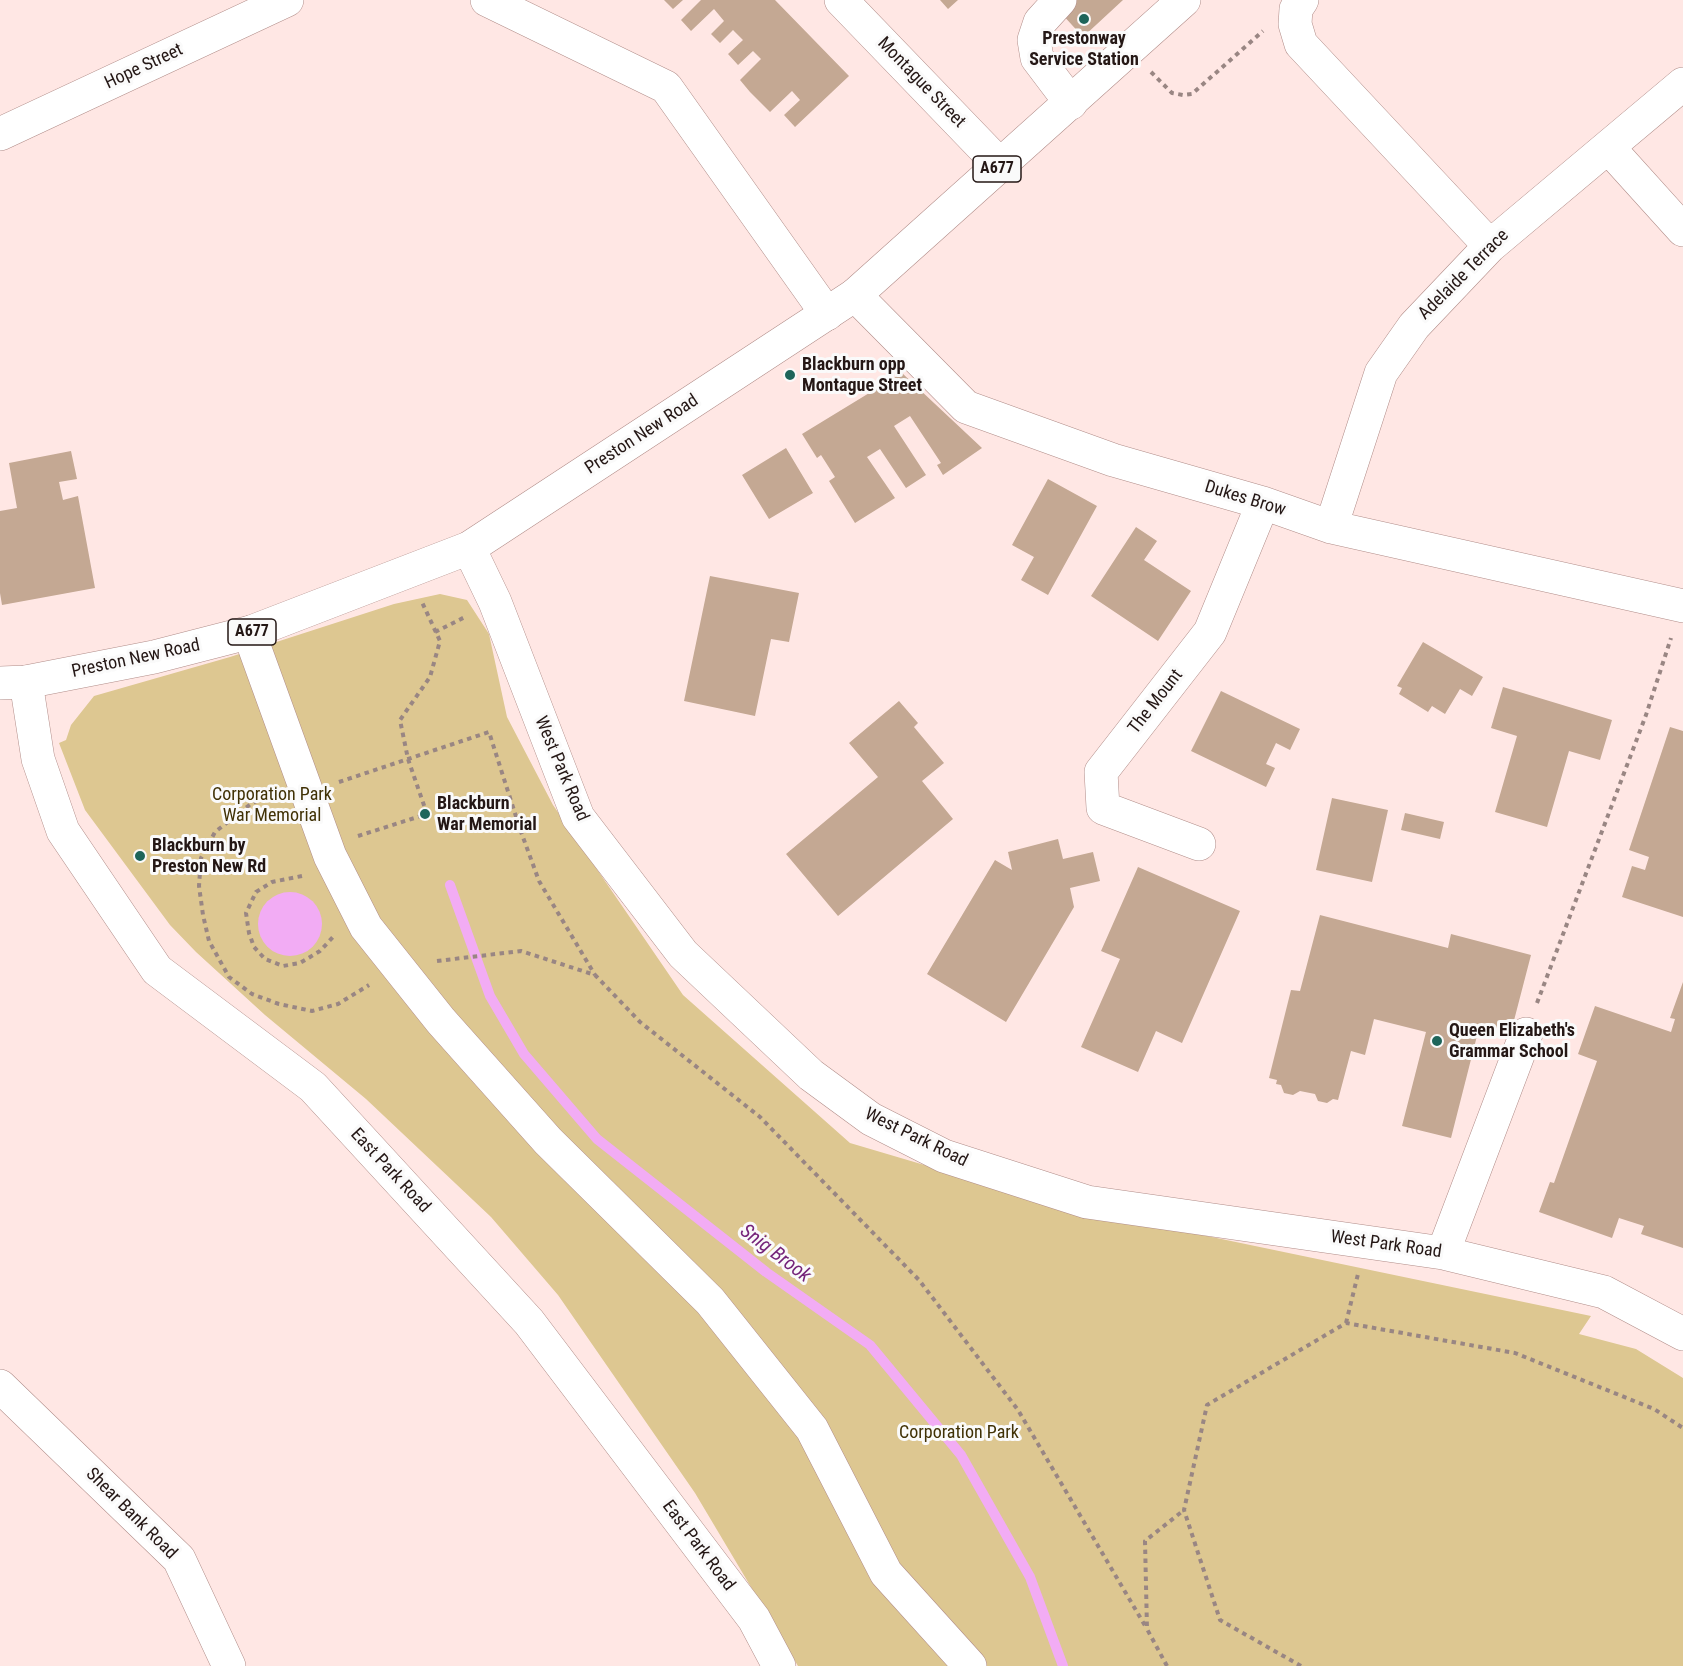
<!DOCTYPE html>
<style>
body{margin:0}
canvas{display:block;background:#ffe7e4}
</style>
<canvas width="1683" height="1666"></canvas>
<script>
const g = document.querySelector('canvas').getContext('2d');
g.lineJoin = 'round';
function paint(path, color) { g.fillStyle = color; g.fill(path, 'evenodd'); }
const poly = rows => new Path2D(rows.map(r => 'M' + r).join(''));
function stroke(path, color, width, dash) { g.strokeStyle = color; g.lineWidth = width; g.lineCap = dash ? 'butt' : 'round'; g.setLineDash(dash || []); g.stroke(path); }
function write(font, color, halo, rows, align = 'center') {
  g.font = font + ' "Roboto Condensed",sans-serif'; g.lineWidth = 6; g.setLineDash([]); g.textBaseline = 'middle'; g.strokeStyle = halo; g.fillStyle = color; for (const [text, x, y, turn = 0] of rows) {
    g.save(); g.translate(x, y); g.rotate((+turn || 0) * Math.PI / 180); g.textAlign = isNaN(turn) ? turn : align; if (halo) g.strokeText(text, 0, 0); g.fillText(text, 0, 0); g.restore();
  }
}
paint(poly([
 [440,594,467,600,489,634,507,717,553,805,683,995,850,1143,1063,1206,1591,1316,1579,1334,1636,1349,1683,1378,1683,1666,798,1666,695,1493,558,1295,491,1217,366,1099,265,1015,196,952,170,925,85,810,59,743,66,740,71,725,94,696,230,657,394,604]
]), '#ddc791');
paint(poly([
 '258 924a32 32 0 1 1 64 0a32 32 0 1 1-64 0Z'
]), '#f2acf4');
stroke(poly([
 [450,885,490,996,524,1054,597,1139,766,1272,870,1345,961,1455,1030,1577,1063,1666]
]), '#f2acf4', 10);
paint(poly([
 [664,0,683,0,673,9],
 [701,0,775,0,849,76,795,127,784,115,800,100,792,91,770,112,750,92,740,80,761,59,753,51,738,65,728,54,743,40,733,30,720,43,711,34,724,21,714,9,691,31,681,20],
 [940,0,958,0,948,9],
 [1049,0,1123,0,1083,37],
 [902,373,982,448,943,475,937,465,941,463,910,416,894,426,926,475,906,488,880,449,867,457,895,498,855,523,829,481,835,477,821,455,817,458,802,434],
 [786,448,813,493,769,519,742,475],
 [71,451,77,479,59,482,63,500,78,496,95,588,2,605,0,593,0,511,17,508,9,463],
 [1048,479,1097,506,1048,595,1021,580,1034,557,1012,545],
 [1136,527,1157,541,1144,560,1191,591,1158,641,1091,596],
 [710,576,799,593,789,642,771,639,755,716,684,701],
 [1423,642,1483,677,1472,696,1460,689,1445,714,1432,706,1428,712,1399,694,1402,688,1397,686],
 [1503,687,1612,720,1600,760,1569,751,1547,827,1495,812,1517,736,1491,728],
 [1221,691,1300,729,1290,750,1276,743,1266,764,1275,768,1266,787,1191,751],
 [899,701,918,723,914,727,944,763,922,781,953,819,838,916,786,854,878,777,849,743],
 [1670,727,1683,731,1683,917,1622,897,1632,866,1645,870,1649,857,1629,850],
 [1332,798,1388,810,1372,882,1316,870],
 [1405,813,1444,822,1440,839,1401,830],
 [1058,839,1063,859,1093,852,1100,881,1070,888,1074,907,1006,1022,927,974,995,860,1012,870,1008,852],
 [1138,867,1240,911,1182,1043,1156,1031,1138,1072,1081,1047,1120,959,1101,951],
 [1320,915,1448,948,1451,934,1531,955,1511,1032,1480,1024,1451,1138,1402,1126,1426,1032,1374,1019,1365,1055,1351,1051,1338,1100,1333,1099,1327,1103,1318,1101,1315,1094,1300,1091,1293,1095,1284,1093,1281,1085,1276,1084,1277,1080,1269,1078,1291,990,1300,991],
 [1683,982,1683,1248,1641,1234,1644,1226,1619,1218,1612,1238,1539,1212,1550,1182,1554,1183,1597,1061,1578,1054,1595,1006,1671,1032,1675,1019,1670,1018]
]), '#c4a893');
const minor = poly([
 [487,0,666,87,827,314],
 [841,0,1001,166],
 [1060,0,1040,22,1034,40,1037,58,1071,103],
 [1302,0,1296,9,1295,24,1301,44,1490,246],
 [0,134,287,0],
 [1608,147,1683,230],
 [855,295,966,407,1113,460,1263,503,1331,527,1683,606],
 [1331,527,1381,373,1414,326,1490,246,1683,84],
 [469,548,495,602,578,817,683,954,811,1075,871,1119,944,1156,1087,1202,1443,1253,1604,1292,1683,1334],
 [251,632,255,649,330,856,366,927,441,1021,548,1141,710,1301,812,1429,886,1573,970,1666],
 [26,682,38,759,63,831,157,970,313,1087,529,1322,754,1619,779,1666],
 [1199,844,1103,808,1101,772,1210,632,1263,503],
 [1443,1253,1526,1034],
 [0,1386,179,1559,229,1666]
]);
const highway = poly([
 [0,683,26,682,154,657,251,632,469,548,855,295,1184,0]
]);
stroke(minor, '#b18d89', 34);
stroke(highway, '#b18d89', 34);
stroke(poly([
 [1151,72,1172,93,1183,95,1192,94,1263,31],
 [435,632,467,616],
 [339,782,489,732,520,829,539,881,595,975],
 [274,793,252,803,215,832,201,858,199,886,203,915,209,941,229,977,252,994,279,1004,312,1011,338,1004,369,985],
 [358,836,427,814,408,759,400,720,430,677,440,641,421,600],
 [302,876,272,882,256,892,246,913,249,933,254,947,265,959,283,966,300,963,320,951,333,937],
 [437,961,521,951,595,975,640,1022,760,1117,919,1280,1018,1410,1147,1629],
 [1537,1003,1646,715,1671,638],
 [1346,1323,1358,1274],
 [1167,1666,1147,1629,1145,1541,1184,1510],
 [1301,1666,1220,1620,1184,1510,1207,1405,1346,1323,1515,1353,1654,1409,1683,1428]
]), '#998683', 4, [4.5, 4.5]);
stroke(minor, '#fff', 33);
stroke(highway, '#fff', 33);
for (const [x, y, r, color] of [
 [1084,19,6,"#1e655a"],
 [790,375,6,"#1e655a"],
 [425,814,6,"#1e655a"],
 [140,856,6,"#1e655a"],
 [1437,1041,6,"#1e655a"]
]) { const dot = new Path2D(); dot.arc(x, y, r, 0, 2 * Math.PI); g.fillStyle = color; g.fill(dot); stroke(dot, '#fafafa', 2); }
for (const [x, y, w] of [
 [997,169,48],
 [252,632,48]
]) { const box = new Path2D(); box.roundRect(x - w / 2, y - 13, w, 26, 4.5); g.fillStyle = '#fafafa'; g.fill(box); stroke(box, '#241715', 1.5); }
write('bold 16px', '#241715', null, [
 ["A677",997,169],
 ["A677",252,632]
]);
write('bold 18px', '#241715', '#fafafa', [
 ["Prestonway",1084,39,"center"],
 ["Service Station",1084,60,"center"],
 ["Blackburn opp",802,365],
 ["Montague Street",802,386],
 ["Blackburn",437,804],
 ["War Memorial",437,825],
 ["Blackburn by",152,846],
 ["Preston New Rd",152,867],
 ["Queen Elizabeth's",1449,1031],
 ["Grammar School",1449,1052]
], 'left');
write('18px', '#241715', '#fafafa', [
 ["Hope Street",144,67,-25],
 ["Montague Street",921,83,46],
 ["Adelaide Terrace",1464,275,-45],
 ["Preston New Road",642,435,-33],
 ["Dukes Brow",1245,499,17],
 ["Preston New Road",136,659,-12],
 ["The Mount",1156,702,-52],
 ["West Park Road",561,769,67],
 ["West Park Road",916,1138,26],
 ["East Park Road",390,1171,47],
 ["West Park Road",1386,1245,8],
 ["Shear Bank Road",131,1514,45],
 ["East Park Road",698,1546,53]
]);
write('18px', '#403105', '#fafafa', [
 ["Corporation Park",272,795],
 ["War Memorial",272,816],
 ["Corporation Park",959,1433]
]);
write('italic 20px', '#752479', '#fafafa', [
 ["Snig Brook",775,1254,37]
]);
</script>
